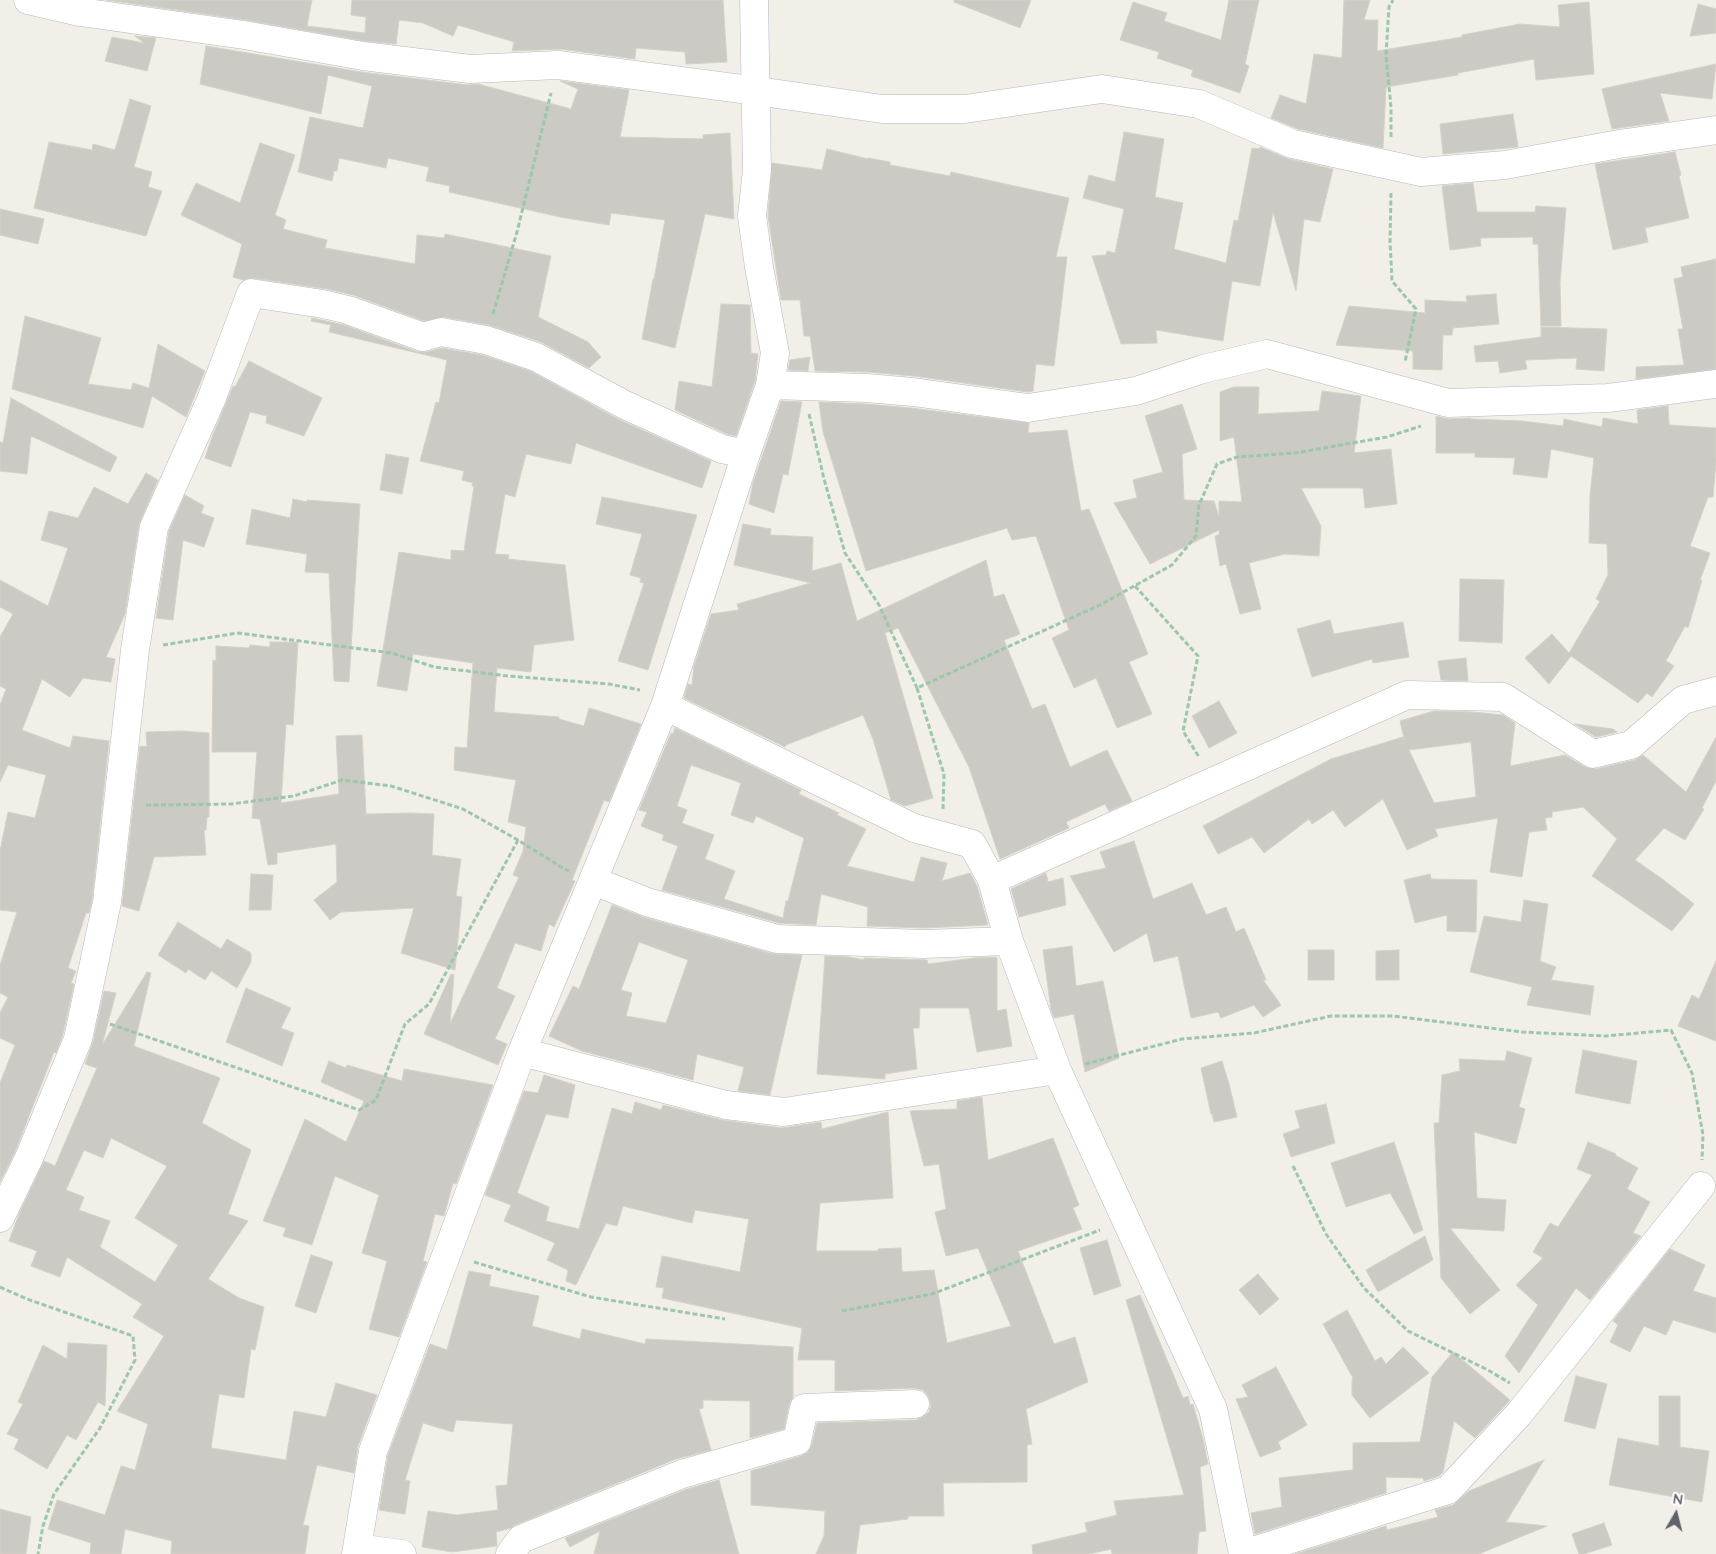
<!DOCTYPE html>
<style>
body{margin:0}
#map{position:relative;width:1716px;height:1554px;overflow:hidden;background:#f1efe8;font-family:Quicksand,sans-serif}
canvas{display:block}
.north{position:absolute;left:1651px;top:1489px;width:50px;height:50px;-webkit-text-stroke:4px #fff;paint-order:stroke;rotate:8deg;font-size:14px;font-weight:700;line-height:20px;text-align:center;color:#5f6368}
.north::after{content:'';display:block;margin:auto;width:18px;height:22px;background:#5f6368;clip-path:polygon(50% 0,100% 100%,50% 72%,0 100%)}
</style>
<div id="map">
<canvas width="1716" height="1554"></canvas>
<div class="north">N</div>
</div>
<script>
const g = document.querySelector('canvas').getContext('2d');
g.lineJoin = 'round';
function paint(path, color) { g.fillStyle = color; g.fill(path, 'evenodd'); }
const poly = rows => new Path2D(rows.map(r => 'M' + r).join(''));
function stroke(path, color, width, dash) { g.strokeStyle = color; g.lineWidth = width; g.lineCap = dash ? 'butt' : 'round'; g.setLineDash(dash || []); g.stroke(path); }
const building = poly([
 [107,0,312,0,307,26,365,33,366,17,351,15,352,0,723,0,727,62,686,64,685,52,636,48,635,59,560,49,512,51,514,42,458,25,453,36,423,23,399,20,396,44,365,41,246,20,107,0],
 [954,0,1031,0,1020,28,954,2,954,0],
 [1229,0,1259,0,1245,64,1249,66,1240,93,1191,76,1193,70,1157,58,1159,52,1120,40,1133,2,1167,13,1164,21,1221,40,1229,0],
 [1344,0,1370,0,1364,20,1378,20,1377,51,1462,37,1462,35,1520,24,1560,27,1558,5,1589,2,1594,74,1536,80,1534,59,1458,73,1458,75,1386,87,1383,148,1298,129,1271,118,1280,95,1306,104,1314,54,1342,58,1344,0],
 [1698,4,1716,9,1716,33,1690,36,1698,4],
 [135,36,156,38,147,71,105,61,112,37,144,43,135,36],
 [206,46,361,72,468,85,478,84,571,109,578,89,560,81,629,90,620,137,703,139,703,135,730,133,734,219,705,214,675,348,642,339,653,279,654,279,665,220,611,213,609,225,560,217,449,192,450,186,426,181,429,167,388,158,386,168,339,158,337,171,334,171,332,181,298,172,310,117,363,128,372,86,328,75,321,114,200,84,206,46],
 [1716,64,1712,99,1660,93,1669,121,1612,129,1602,89,1716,64],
 [130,99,151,106,134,167,152,172,148,187,162,191,146,236,34,208,49,142,92,150,93,144,115,150,130,99],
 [1513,114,1518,147,1443,154,1440,124,1513,114],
 [1124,132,1164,139,1155,197,1183,203,1174,249,1226,263,1234,220,1238,221,1252,148,1259,149,1260,147,1289,159,1333,169,1320,222,1304,219,1296,291,1273,212,1260,286,1232,281,1223,341,1156,330,1157,343,1121,344,1092,256,1106,255,1107,251,1115,253,1124,209,1083,198,1089,175,1115,182,1124,132],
 [260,143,295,155,275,215,286,220,283,229,327,240,325,248,415,264,417,235,444,238,445,234,551,256,538,317,588,342,601,357,589,368,541,342,489,325,444,317,424,321,353,295,327,289,253,278,243,280,233,277,242,244,181,215,196,183,240,203,260,143],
 [827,149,868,159,868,158,890,162,890,165,950,176,951,172,1069,198,1056,257,1067,257,1054,366,1036,364,1033,391,1028,392,914,376,867,372,815,371,810,336,804,336,800,300,781,300,768,216,772,163,822,170,827,149],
 [1675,152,1681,175,1679,176,1689,218,1645,228,1648,242,1613,250,1595,164,1675,152],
 [1473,183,1477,212,1535,212,1536,206,1566,208,1560,284,1561,326,1541,326,1538,244,1533,244,1533,237,1480,238,1481,246,1450,250,1442,186,1473,183],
 [0,209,44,219,38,244,0,235,0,209],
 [1716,259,1716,369,1636,379,1636,367,1684,365,1678,329,1683,329,1674,279,1683,277,1681,267,1716,259],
 [1496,294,1499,324,1453,328,1452,335,1443,335,1442,370,1413,369,1413,351,1336,345,1349,306,1425,313,1425,300,1467,302,1466,296,1496,294],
 [721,304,750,305,751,353,758,354,755,381,736,436,727,434,675,410,679,381,712,387,721,304],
 [25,316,101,338,88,384,131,390,133,383,149,388,158,344,205,371,186,417,152,396,143,428,12,389,25,316],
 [312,318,344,325,418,352,427,352,442,348,482,355,530,371,618,419,711,461,702,488,576,443,571,464,526,454,515,497,505,494,495,554,509,555,508,559,565,565,574,640,534,645,531,672,497,668,494,712,559,717,559,719,584,726,589,708,641,724,609,802,604,800,572,880,575,881,554,927,549,924,541,951,515,943,497,988,515,996,495,1039,507,1044,498,1065,424,1034,451,974,454,975,450,1024,519,877,513,875,523,851,526,827,508,822,516,780,454,770,455,747,467,748,473,663,413,654,407,691,377,686,399,552,451,560,451,550,464,551,474,486,472,486,473,483,462,480,464,471,420,461,436,402,439,403,447,360,329,332,331,325,311,321,312,318],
 [1541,327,1607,329,1604,371,1576,369,1577,358,1525,360,1527,369,1500,373,1498,361,1476,362,1474,346,1541,337,1541,327],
 [810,357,808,371,788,370,790,360,810,357],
 [249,361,322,398,304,436,266,423,267,416,250,412,231,467,205,458,212,437,233,386,235,387,249,361],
 [1234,387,1259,387,1258,414,1319,411,1322,391,1361,396,1354,453,1391,449,1397,504,1365,508,1363,488,1301,488,1321,526,1319,556,1285,554,1249,563,1261,609,1240,614,1226,564,1220,566,1215,536,1219,535,1219,530,1150,564,1114,503,1137,498,1133,480,1163,472,1145,416,1182,404,1197,449,1182,454,1184,500,1214,501,1219,517,1219,501,1242,502,1234,437,1220,441,1220,392,1234,387],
 [11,398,117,457,110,472,31,436,27,474,0,471,0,442,3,443,11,398],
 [781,401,802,402,788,475,783,474,774,513,749,504,753,483,781,401],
 [819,402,865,404,911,408,1029,423,1028,433,1067,430,1081,511,1089,509,1148,654,1129,662,1152,714,1117,728,1096,678,1074,688,1052,638,1069,630,1036,536,1012,540,1007,528,866,571,823,432,819,402],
 [1668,406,1669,425,1716,428,1716,462,1713,497,1708,497,1690,546,1710,553,1700,580,1702,580,1688,628,1685,626,1666,661,1674,666,1652,697,1647,693,1638,703,1571,656,1549,684,1525,658,1552,634,1569,653,1600,601,1596,599,1608,575,1607,544,1589,543,1590,496,1594,458,1551,449,1547,478,1513,474,1515,458,1475,457,1475,453,1436,453,1436,416,1448,419,1471,418,1471,419,1522,421,1563,426,1564,419,1602,427,1603,418,1638,424,1637,410,1668,406],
 [386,454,409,458,402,494,380,490,386,454],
 [146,473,158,480,139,524,125,614,106,657,115,659,111,682,83,678,70,697,42,679,22,730,70,748,73,736,109,741,92,900,89,913,86,913,68,968,76,971,71,983,74,984,63,1034,56,1053,54,1052,15,1152,0,1182,0,1083,15,1045,0,1038,0,1013,8,997,0,993,0,965,17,912,0,910,0,851,8,812,35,818,46,775,8,765,0,782,0,705,6,689,0,686,0,637,13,614,0,607,0,580,48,606,68,548,41,540,49,511,78,518,94,487,128,504,146,473],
 [185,495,204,506,201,513,214,518,204,547,183,540,173,620,156,618,169,531,185,495],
 [602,497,697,515,648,670,618,661,644,583,640,582,641,578,630,575,642,534,596,524,602,497],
 [293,499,307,502,307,500,360,504,349,682,334,681,329,573,305,572,307,554,246,544,252,509,290,518,293,499],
 [743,524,771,529,770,535,813,537,812,571,841,563,857,621,986,560,994,597,1004,594,1020,634,1004,640,1032,709,1045,704,1070,767,1107,750,1132,801,1109,811,1105,804,1066,822,1069,828,1000,859,969,767,898,628,885,633,933,798,905,806,891,800,873,739,863,715,786,745,785,747,684,698,688,684,692,685,694,666,711,614,739,610,737,604,811,583,734,565,743,524],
 [1460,579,1504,580,1502,643,1459,641,1460,579],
 [1330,620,1334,634,1403,622,1409,657,1373,663,1372,659,1312,677,1297,629,1330,620],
 [270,642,298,642,293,725,286,724,281,803,339,794,336,736,362,735,366,814,411,813,434,814,432,855,461,859,456,896,462,897,455,970,401,953,414,908,341,912,330,920,314,900,337,882,336,844,277,853,277,864,268,865,260,819,252,818,257,752,212,752,213,660,216,661,216,646,249,648,250,645,270,647,270,642],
 [1466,658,1468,681,1441,680,1438,661,1466,658],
 [1219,701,1237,733,1209,748,1192,716,1219,701],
 [1434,711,1472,712,1503,715,1515,723,1510,766,1565,755,1585,767,1596,769,1635,760,1643,755,1686,792,1716,737,1716,781,1702,808,1704,809,1685,840,1664,828,1635,860,1665,881,1694,904,1672,931,1592,876,1617,839,1583,807,1552,812,1552,817,1545,818,1547,830,1529,832,1522,877,1490,872,1498,818,1435,829,1438,836,1407,850,1383,799,1345,827,1333,810,1312,824,1309,819,1264,853,1252,837,1218,854,1203,826,1331,759,1403,737,1405,743,1400,721,1434,711],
 [1471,742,1476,797,1434,803,1409,750,1471,742],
 [1575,724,1613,729,1617,732,1596,737,1575,724],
 [675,728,801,790,799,794,839,813,837,815,866,829,847,866,914,882,921,857,947,863,942,881,970,873,977,886,988,925,924,928,867,926,868,907,821,894,816,925,779,923,662,890,678,846,662,840,664,835,641,826,647,812,639,810,671,733,673,734,675,728],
 [691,765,741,783,731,815,753,823,756,816,804,838,788,901,786,901,783,918,724,899,735,871,705,859,714,835,682,823,687,810,677,806,691,765],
 [182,731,209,733,209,817,207,817,206,830,204,830,206,855,154,857,139,911,122,906,140,746,147,747,146,732,182,731],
 [1134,841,1153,899,1192,883,1206,915,1226,907,1236,932,1244,928,1266,980,1263,980,1281,1005,1263,1017,1254,1005,1221,1018,1218,1012,1191,1018,1178,956,1154,962,1147,933,1114,952,1070,876,1106,868,1100,852,1134,841],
 [1046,873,1048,882,1063,878,1066,905,1019,917,1011,889,1046,873],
 [251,874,273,875,271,910,249,910,251,874],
 [1430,874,1431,879,1477,880,1476,932,1447,931,1447,915,1415,923,1404,880,1430,874],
 [1524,900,1548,904,1540,961,1556,967,1551,980,1594,986,1590,1015,1527,1005,1532,987,1470,972,1484,916,1521,922,1524,900],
 [612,905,643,917,773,954,802,955,770,1095,738,1091,744,1067,697,1054,693,1080,582,1051,549,1036,573,986,579,989,612,905],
 [639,942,688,960,666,1023,626,1016,632,993,621,990,639,942],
 [178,922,221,949,227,939,251,953,251,962,237,988,211,971,205,980,188,969,186,973,158,955,178,922],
 [1072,946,1076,986,1103,981,1119,1058,1085,1072,1074,1014,1054,1018,1051,1010,1043,950,1072,946],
 [1308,950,1334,950,1334,980,1308,980,1308,950],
 [1399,950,1399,980,1376,980,1376,951,1399,950],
 [825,956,849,957,864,960,864,958,927,960,928,964,975,958,997,957,997,1011,1006,1009,1012,1046,977,1052,969,1008,920,1008,919,1028,913,1028,917,1069,885,1074,885,1079,817,1074,825,956],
 [1716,961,1716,1041,1678,1026,1692,995,1699,999,1716,961],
 [147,972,151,973,134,1046,220,1078,202,1123,251,1150,228,1214,248,1221,208,1279,239,1298,264,1307,255,1350,251,1349,244,1398,219,1394,211,1448,286,1460,294,1411,326,1417,336,1383,377,1395,358,1446,354,1473,317,1465,303,1525,309,1526,305,1554,171,1554,172,1541,125,1529,121,1554,90,1554,91,1543,48,1529,57,1500,105,1515,121,1466,135,1470,148,1424,117,1411,164,1336,133,1317,142,1304,67,1257,60,1277,31,1266,37,1251,9,1241,19,1214,44,1161,55,1166,97,1068,85,1064,93,1042,104,991,116,993,102,1045,147,972],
 [111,1138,167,1166,135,1218,178,1245,155,1282,100,1247,110,1221,79,1210,84,1197,66,1190,84,1150,103,1158,111,1138],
 [246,988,291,1008,281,1028,294,1033,282,1066,226,1042,246,988],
 [1583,1050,1637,1061,1630,1104,1575,1093,1583,1050],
 [1507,1051,1532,1058,1519,1107,1525,1109,1516,1144,1474,1132,1477,1198,1506,1200,1504,1231,1450,1228,1500,1290,1470,1314,1441,1278,1434,1123,1439,1123,1442,1075,1460,1071,1459,1059,1505,1061,1507,1051],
 [329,1061,346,1068,347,1065,402,1081,404,1069,493,1085,456,1184,453,1183,444,1216,435,1214,423,1261,427,1262,399,1337,369,1329,387,1261,362,1253,379,1195,335,1176,312,1245,283,1236,286,1228,263,1221,305,1119,346,1142,364,1101,321,1082,329,1061],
 [1222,1061,1229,1084,1237,1117,1214,1122,1212,1114,1211,1114,1201,1068,1222,1061],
 [544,1075,575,1085,568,1118,546,1114,517,1193,549,1207,546,1221,579,1229,612,1108,632,1114,635,1102,661,1110,663,1105,722,1120,782,1128,821,1122,822,1129,888,1112,893,1198,820,1203,816,1251,878,1251,878,1249,901,1248,902,1272,934,1270,947,1343,1011,1326,978,1248,946,1256,935,1212,946,1209,939,1164,924,1166,910,1111,957,1109,957,1101,982,1097,988,1160,1053,1138,1079,1205,1073,1208,1082,1229,1018,1251,1054,1344,1075,1337,1088,1382,1026,1409,1032,1444,1027,1445,1027,1482,943,1483,944,1516,908,1516,908,1519,860,1525,856,1554,816,1554,824,1536,825,1511,751,1505,751,1471,801,1456,808,1452,812,1444,817,1423,916,1420,923,1417,929,1412,931,1404,928,1396,923,1390,914,1388,835,1391,835,1360,798,1360,802,1328,662,1298,664,1288,656,1287,662,1256,740,1272,749,1219,695,1210,692,1223,623,1206,617,1226,606,1223,576,1285,566,1281,568,1270,547,1260,555,1243,504,1221,511,1205,485,1195,524,1091,538,1093,544,1075],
 [1326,1104,1335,1143,1291,1157,1283,1134,1300,1128,1295,1111,1326,1104],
 [1394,1142,1423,1230,1414,1234,1390,1193,1346,1207,1331,1163,1394,1142],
 [1588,1142,1616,1154,1615,1155,1638,1168,1627,1189,1650,1202,1633,1233,1641,1236,1590,1300,1576,1288,1519,1373,1505,1356,1538,1305,1516,1285,1543,1258,1533,1252,1550,1223,1558,1227,1592,1175,1577,1169,1588,1142],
 [1425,1236,1433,1260,1378,1292,1366,1270,1425,1236],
 [1107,1240,1121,1286,1094,1295,1080,1248,1107,1240],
 [1670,1249,1705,1265,1693,1291,1716,1298,1716,1333,1673,1320,1666,1335,1644,1326,1630,1352,1610,1342,1618,1325,1613,1321,1670,1249],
 [311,1255,333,1262,316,1313,295,1306,311,1255],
 [469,1271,491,1275,489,1286,539,1296,532,1326,580,1339,582,1329,645,1344,646,1339,793,1347,793,1397,789,1405,784,1429,750,1438,750,1401,703,1400,703,1408,699,1409,711,1450,676,1459,515,1525,511,1528,496,1532,497,1546,452,1552,422,1547,428,1511,457,1515,498,1510,496,1486,507,1485,513,1424,456,1420,453,1432,423,1423,405,1480,410,1481,405,1514,379,1510,388,1455,430,1344,447,1350,469,1271],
 [1258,1274,1279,1299,1260,1315,1239,1290,1258,1274],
 [1140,1295,1183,1398,1188,1396,1190,1405,1193,1404,1203,1439,1208,1464,1200,1467,1206,1531,1199,1532,1197,1554,1112,1554,1111,1549,1089,1554,1033,1554,1032,1545,1087,1532,1085,1523,1117,1515,1114,1501,1184,1495,1126,1300,1140,1295],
 [1347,1310,1375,1361,1381,1357,1386,1364,1403,1347,1429,1373,1370,1418,1352,1395,1352,1379,1353,1378,1323,1324,1347,1310],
 [68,1343,107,1345,105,1406,98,1402,76,1440,67,1435,47,1469,14,1449,19,1439,7,1434,23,1404,18,1402,43,1345,67,1359,68,1343],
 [1453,1352,1510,1400,1475,1438,1454,1421,1443,1472,1439,1476,1424,1481,1423,1478,1386,1477,1386,1493,1255,1534,1251,1513,1282,1507,1279,1478,1353,1470,1353,1443,1420,1442,1432,1377,1453,1352],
 [1276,1367,1307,1425,1278,1442,1281,1449,1260,1457,1236,1399,1248,1397,1242,1385,1276,1367],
 [1576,1376,1607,1384,1595,1429,1564,1421,1576,1376],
 [1659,1396,1680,1396,1680,1447,1709,1451,1702,1502,1609,1485,1618,1438,1659,1446,1659,1396],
 [1544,1460,1506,1522,1547,1526,1479,1554,1295,1554,1386,1526,1387,1530,1438,1517,1435,1510,1453,1505,1469,1491,1544,1460],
 [719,1480,739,1554,594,1554,600,1531,570,1547,565,1538,687,1489,719,1480],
 [0,1509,31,1517,26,1554,0,1554,0,1509],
 [1604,1523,1612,1545,1584,1554,1579,1554,1572,1534,1604,1523]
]);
paint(building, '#cccac5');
stroke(building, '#d6d1c6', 1);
const street = poly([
 [28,0,80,12,244,35,363,56,470,69,558,65,757,91,882,109,965,109,1102,89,1199,104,1293,144,1421,172,1505,165,1619,144,1716,130],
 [770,385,866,388,913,392,1028,408,1136,391,1203,369,1267,354,1448,403,1608,398,1716,384],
 [665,706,914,828,972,844,992,880,1009,941,1057,1070,1213,1409,1243,1554],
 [992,880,1407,695,1503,697,1593,754,1631,745,1683,700,1716,691],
 [594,881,647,902,777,939,924,944,1009,941],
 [522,1052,726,1105,784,1112,1057,1070],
 [0,1218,29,1158,78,1039,107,902,135,650,154,527,211,400,251,293,323,304,348,310,423,337,441,332,486,340,536,357,625,405,722,449,746,454],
 [357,1548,402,1554],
 [356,1554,373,1451,522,1052,665,706,746,454,770,385,775,353,759,267,752,216,757,170,754,0],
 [510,1554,521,1539,682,1474,797,1441,804,1408,915,1404],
 [1243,1554,1448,1490,1518,1415,1701,1186]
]);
stroke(street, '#b5b8bc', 29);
stroke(poly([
 [1391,137,1391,107,1386,55,1389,7,1393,0],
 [1391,193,1390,241,1392,281,1416,309,1405,362],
 [493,314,517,232,551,93],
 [809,414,824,479,845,553,879,605,917,688],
 [1135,586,1198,656,1183,731,1199,757],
 [163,645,238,633,392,653,434,667,508,676,609,684,640,690],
 [146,805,231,804,294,796,342,780,391,786,463,809,518,840,561,867,569,871],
 [943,809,944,774,917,688,1100,605,1172,565,1196,536,1199,505,1217,464,1237,457,1295,453,1387,437,1421,426],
 [110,1024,359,1110,376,1100,405,1024,429,1004,518,840],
 [1085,1064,1182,1039,1254,1033,1331,1016,1393,1016,1522,1032,1606,1036,1671,1030,1692,1073,1703,1135,1702,1160],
 [1293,1166,1326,1234,1364,1288,1408,1331,1486,1369,1510,1383],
 [474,1262,591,1297,725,1319],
 [0,1287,27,1299,133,1336,135,1360,100,1428,54,1494,43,1526,38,1554],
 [842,1311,932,1294,1100,1230]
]), '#9cc7a9', 3, [5, 2.5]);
stroke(street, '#fff', 28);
</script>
